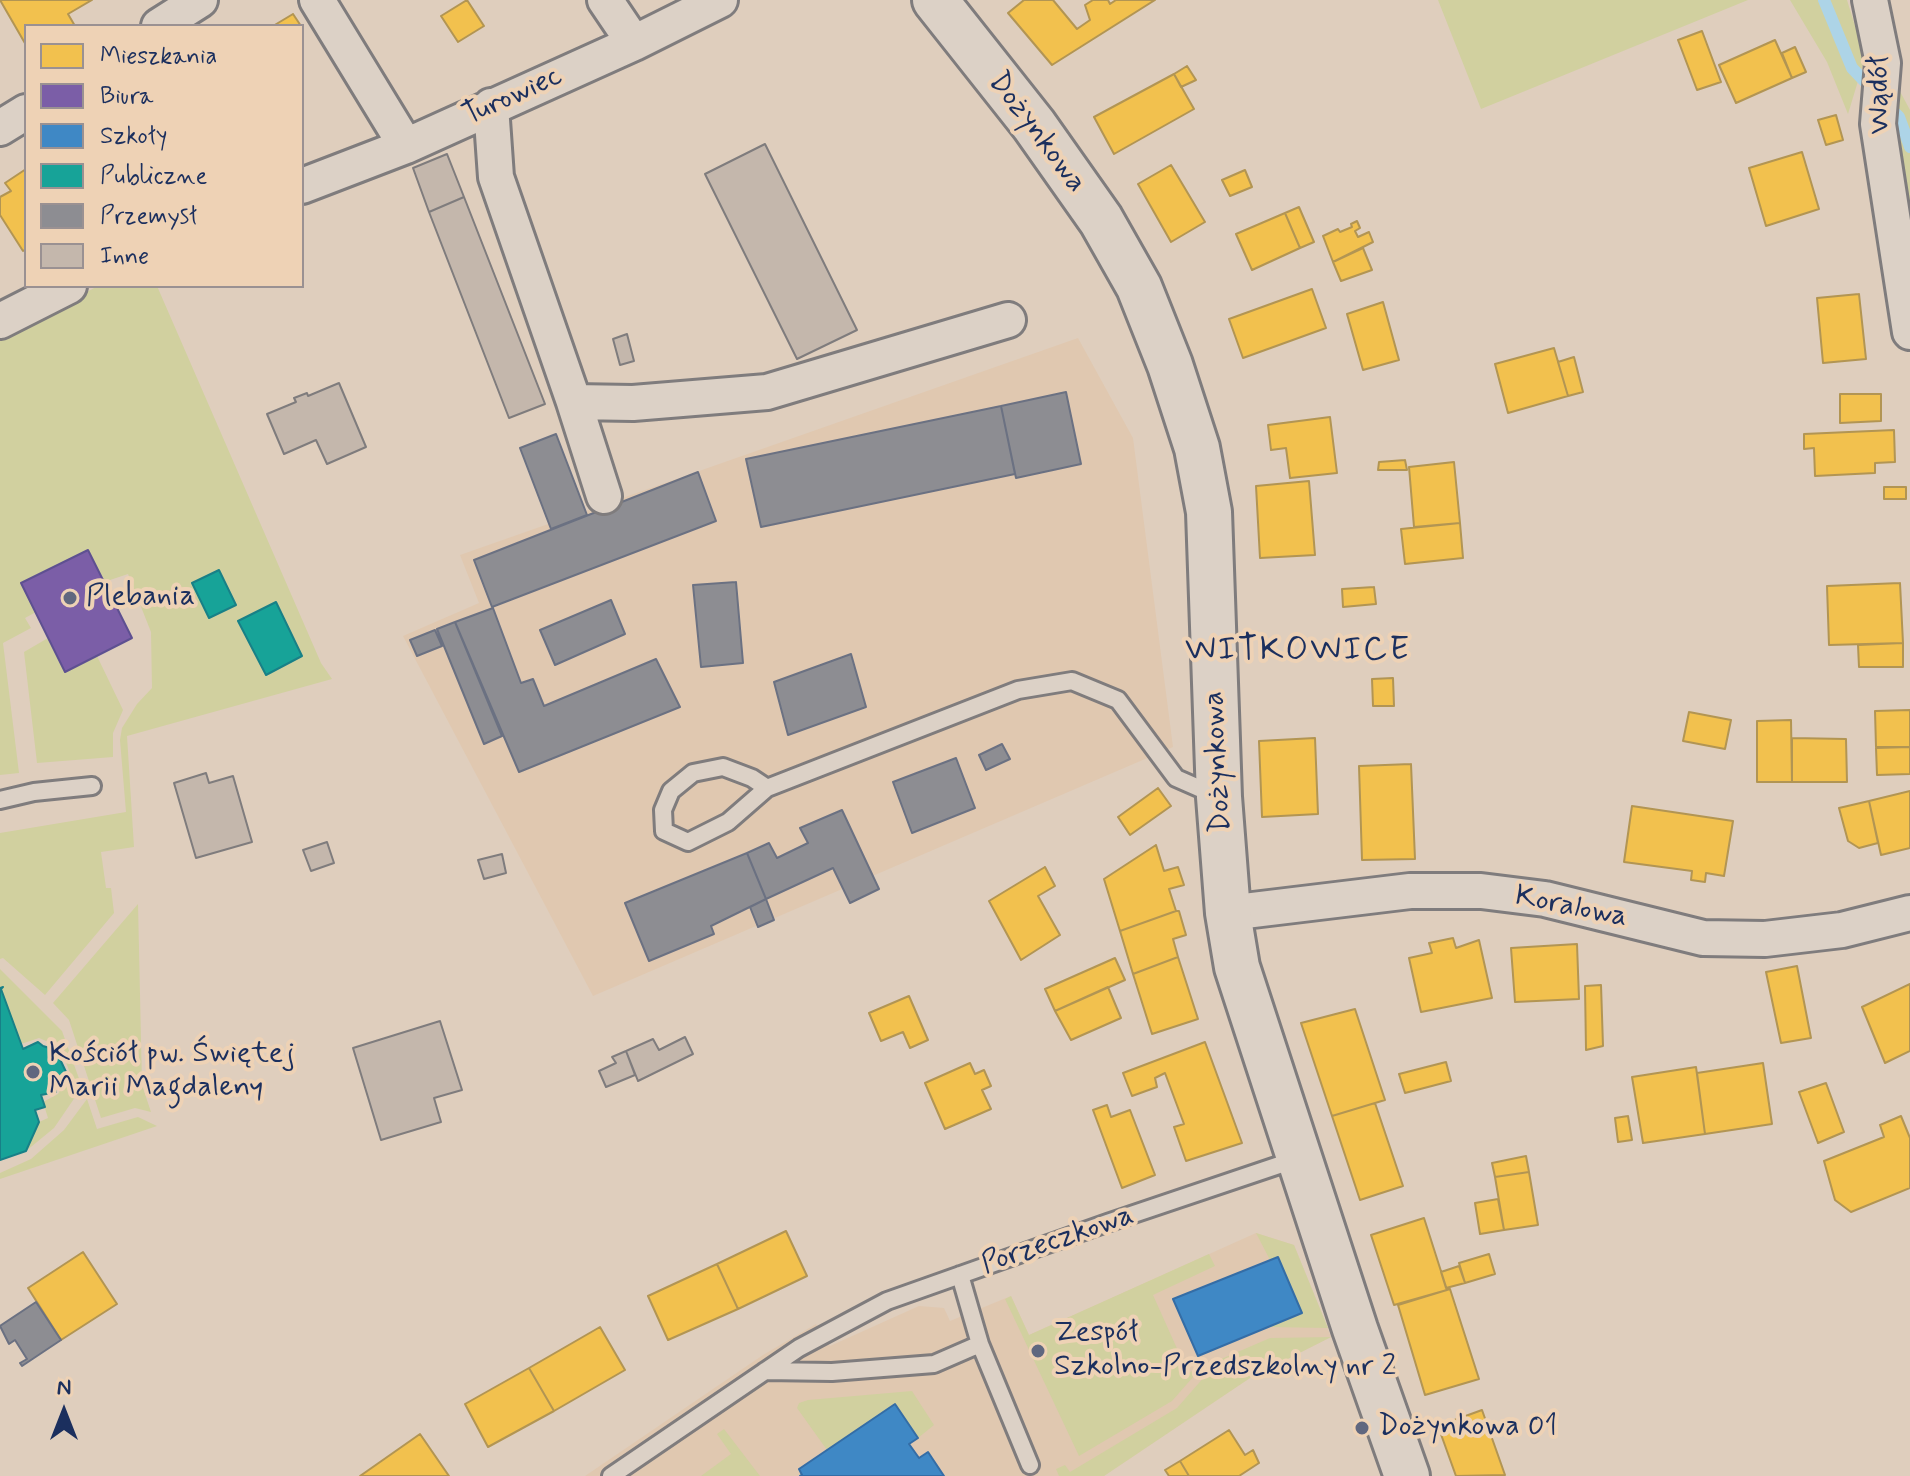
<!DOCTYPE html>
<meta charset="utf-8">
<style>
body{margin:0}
#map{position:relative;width:1910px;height:1476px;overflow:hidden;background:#dfcebd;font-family:Mynerve,sans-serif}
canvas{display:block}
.legend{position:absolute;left:24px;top:24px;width:280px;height:264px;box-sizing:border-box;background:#eed2b5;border:2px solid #9a9192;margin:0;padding:10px 14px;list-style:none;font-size:24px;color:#1b2f5e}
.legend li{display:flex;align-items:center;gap:16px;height:40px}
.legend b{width:40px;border:2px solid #9a9192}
.north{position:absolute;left:24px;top:1372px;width:80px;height:80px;-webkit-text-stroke:6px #eed2b5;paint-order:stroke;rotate:0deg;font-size:22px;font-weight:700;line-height:32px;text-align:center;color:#1b2f5e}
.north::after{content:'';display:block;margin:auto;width:28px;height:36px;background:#1b2f5e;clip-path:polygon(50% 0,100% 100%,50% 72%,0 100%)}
</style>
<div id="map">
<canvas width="1910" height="1476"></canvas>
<ul class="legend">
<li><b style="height:22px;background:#f2c14e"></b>Mieszkania</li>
<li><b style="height:22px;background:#7b5ea7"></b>Biura</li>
<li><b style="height:22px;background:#3f88c5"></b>Szkoły</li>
<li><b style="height:22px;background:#17a398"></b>Publiczne</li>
<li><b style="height:22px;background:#8d8d92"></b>Przemysł</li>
<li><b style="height:22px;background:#c4b7ac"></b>Inne</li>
</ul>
<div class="north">N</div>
</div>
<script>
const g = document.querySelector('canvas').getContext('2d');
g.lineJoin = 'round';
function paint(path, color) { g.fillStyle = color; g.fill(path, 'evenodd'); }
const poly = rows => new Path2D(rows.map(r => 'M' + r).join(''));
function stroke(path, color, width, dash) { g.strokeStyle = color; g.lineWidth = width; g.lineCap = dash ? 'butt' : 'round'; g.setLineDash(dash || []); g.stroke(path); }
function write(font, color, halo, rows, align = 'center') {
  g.font = font + ' Mynerve,sans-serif'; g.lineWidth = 8; g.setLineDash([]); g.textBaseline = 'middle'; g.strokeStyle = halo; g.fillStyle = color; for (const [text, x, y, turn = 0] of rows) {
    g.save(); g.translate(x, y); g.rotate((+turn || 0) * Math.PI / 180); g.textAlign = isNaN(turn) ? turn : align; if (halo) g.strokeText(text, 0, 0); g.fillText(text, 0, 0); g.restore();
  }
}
paint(poly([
 [1078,338,1133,438,1173,747,593,996,403,636,479,603,460,555],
 [1256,1233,1294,1245,1331,1337,1250,1378,1104,1476,585,1476,763,1355,816,1324,830,1346,919,1306,944,1308,950,1321,1011,1296,1029,1335]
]), '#e0c8b0');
paint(poly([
 [1438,0,1748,0,1481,109],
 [1790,0,1847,0,1865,58,1848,114,1827,62],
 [1896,84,1910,110,1910,252,1887,131],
 [98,286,157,286,321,663,332,679,127,736,134,847,101,852,106,888,111,888,114,913,45,995,3,958,0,959,0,833,126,812,120,740,122,728,137,704,152,688,151,632,128,574,104,582,88,550,21,583,36,612,25,618,31,628,3,643,19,773,0,775,0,341,16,329],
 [48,638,65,672,97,656,123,710,113,733,113,757,37,763,24,652],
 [138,904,142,1085,151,1112,135,1108,101,1118,69,1020,53,1003],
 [0,969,62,1031,82,1087,54,1128,26,1151,39,1122,48,1118,43,1102,58,1094,70,1073,60,1047,39,1038,21,1044,1,989,3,988,0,988],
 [87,1099,97,1129,138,1117,157,1126,0,1179,0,1173,31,1159,64,1130],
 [1256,1233,1294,1245,1328,1328,1269,1327,1302,1313,1278,1257,1270,1260],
 [1209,1254,1215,1266,1153,1295,1188,1373,1202,1367,1172,1401,1079,1456,1005,1299,1011,1296,1029,1335],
 [1331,1337,1250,1378,1104,1476,1059,1476,1056,1469,1065,1465,1070,1472,1177,1408,1219,1360,1270,1338],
 [912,1391,934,1425,918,1438,895,1404,827,1450,797,1408,799,1403,808,1400],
 [724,1429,760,1476,701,1476,731,1454,717,1434]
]), '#d1d09f');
const homes = poly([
 [0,0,92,0,68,14,75,26,26,26,26,45,0,0],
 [467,0,484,26,458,42,441,16,467,0],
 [1024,0,1053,0,1077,29,1090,20,1085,5,1093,0,1108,0,1110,4,1116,0,1155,0,1052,65,1008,13,1024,0],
 [293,14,301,26,273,26,293,14],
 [1702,31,1721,82,1697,90,1678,40,1702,31],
 [1775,40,1792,78,1736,103,1719,65,1775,40],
 [1795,47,1806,72,1792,78,1782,53,1795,47],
 [1187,66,1196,80,1181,87,1174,74,1187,66],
 [1174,74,1194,109,1114,154,1094,117,1174,74],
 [1836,115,1843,140,1826,145,1818,120,1836,115],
 [1802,152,1819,209,1766,226,1749,168,1802,152],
 [1171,165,1205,222,1171,242,1138,184,1171,165],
 [26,169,26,249,23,251,0,215,0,197,11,191,5,183,26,169],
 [1245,170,1252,187,1230,196,1222,180,1245,170],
 [1299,207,1314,242,1300,248,1285,213,1299,207],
 [1285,213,1300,248,1252,270,1236,234,1285,213],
 [1357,221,1360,228,1355,231,1358,237,1369,232,1373,242,1333,262,1323,236,1338,229,1340,232,1352,227,1351,224,1357,221],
 [1363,248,1372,270,1341,281,1333,262,1363,248],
 [1312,289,1326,328,1243,358,1229,319,1312,289],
 [1859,294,1866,359,1823,363,1817,298,1859,294],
 [1383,302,1399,360,1363,370,1347,314,1383,302],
 [1554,348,1568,396,1508,413,1495,364,1554,348],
 [1574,357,1583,392,1568,396,1558,362,1574,357],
 [1840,394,1881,394,1881,421,1840,423,1840,394],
 [1330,417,1337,473,1290,478,1286,448,1271,450,1268,425,1330,417],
 [1894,430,1895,462,1875,463,1875,473,1815,476,1814,448,1804,449,1804,434,1894,430],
 [1405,460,1407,470,1378,470,1379,462,1405,460],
 [1454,462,1460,523,1414,527,1409,467,1454,462],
 [1309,481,1315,555,1260,558,1256,486,1309,481],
 [1884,487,1906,487,1906,499,1884,499,1884,487],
 [1460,523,1463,558,1405,564,1401,529,1460,523],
 [1900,583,1903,643,1829,645,1827,586,1900,583],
 [1374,587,1376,604,1343,607,1342,589,1374,587],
 [1903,643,1903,667,1859,667,1858,645,1903,643],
 [1393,678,1394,706,1373,706,1372,679,1393,678],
 [1910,710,1910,747,1876,747,1875,711,1910,710],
 [1689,712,1731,720,1725,749,1683,741,1689,712],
 [1791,720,1792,782,1757,782,1757,721,1791,720],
 [1315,738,1318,814,1262,817,1259,741,1315,738],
 [1792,738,1846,739,1847,782,1792,782,1792,738],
 [1910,747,1910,774,1877,775,1876,748,1910,747],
 [1411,764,1415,859,1362,860,1359,766,1411,764],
 [1158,788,1171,806,1130,835,1118,817,1158,788],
 [1910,791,1910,848,1881,855,1869,801,1910,791],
 [1869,801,1878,843,1859,848,1848,841,1839,808,1869,801],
 [1632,806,1733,821,1724,876,1706,873,1705,882,1691,880,1692,871,1624,862,1632,806],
 [1156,845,1164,871,1178,867,1184,885,1169,889,1176,911,1120,931,1104,879,1156,845],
 [1045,867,1055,886,1038,896,1060,935,1021,960,989,901,1045,867],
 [1176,911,1179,911,1186,935,1173,939,1178,957,1133,974,1120,931,1176,911],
 [1453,938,1456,948,1479,940,1492,998,1421,1012,1409,958,1432,953,1429,943,1453,938],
 [1577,944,1579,999,1515,1002,1511,948,1577,944],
 [1178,957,1198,1019,1152,1034,1133,974,1178,957],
 [1115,958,1125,980,1055,1011,1045,989,1115,958],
 [1797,966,1811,1038,1781,1043,1766,972,1797,966],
 [1910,984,1910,1051,1885,1063,1862,1007,1910,984],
 [1601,985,1603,1046,1586,1050,1585,986,1601,985],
 [1108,987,1121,1018,1071,1040,1055,1011,1108,987],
 [909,996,928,1040,910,1048,903,1032,881,1041,869,1013,909,996],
 [1355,1009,1385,1100,1332,1116,1301,1023,1355,1009],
 [1205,1042,1242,1143,1186,1161,1174,1127,1184,1124,1165,1073,1155,1078,1157,1087,1132,1096,1123,1073,1205,1042],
 [1446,1062,1451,1081,1405,1093,1399,1074,1446,1062],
 [970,1063,975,1074,984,1070,991,1086,982,1090,991,1109,945,1129,925,1083,970,1063],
 [1763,1063,1772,1124,1705,1134,1697,1073,1763,1063],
 [1696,1067,1705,1134,1643,1143,1632,1077,1696,1067],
 [1826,1083,1844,1132,1818,1143,1799,1092,1826,1083],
 [1375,1103,1403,1186,1360,1200,1332,1116,1375,1103],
 [1107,1105,1111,1117,1130,1110,1155,1175,1122,1188,1093,1110,1107,1105],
 [1628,1116,1632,1140,1618,1142,1615,1118,1628,1116],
 [1901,1116,1910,1138,1910,1188,1851,1212,1835,1200,1824,1161,1884,1137,1880,1125,1901,1116],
 [1526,1156,1529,1172,1495,1177,1492,1163,1526,1156],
 [1529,1172,1538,1225,1504,1230,1495,1177,1529,1172],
 [1498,1199,1504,1230,1480,1234,1475,1203,1498,1199],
 [1424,1218,1447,1290,1394,1305,1371,1235,1424,1218],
 [786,1231,807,1276,738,1309,717,1264,786,1231],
 [83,1252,117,1304,61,1340,28,1288,83,1252],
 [1489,1254,1495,1274,1465,1283,1459,1263,1489,1254],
 [717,1264,738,1309,668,1340,648,1296,717,1264],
 [1459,1266,1465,1283,1446,1288,1441,1272,1459,1266],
 [1450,1289,1479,1379,1425,1395,1398,1305,1450,1289],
 [600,1327,625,1370,554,1411,529,1368,600,1327],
 [529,1368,554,1411,488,1447,465,1404,529,1368],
 [1482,1410,1505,1475,1456,1476,1438,1426,1482,1410],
 [1229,1430,1245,1455,1253,1450,1259,1463,1239,1476,1189,1476,1180,1461,1229,1430],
 [420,1434,449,1476,360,1476,420,1434],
 [1180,1461,1189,1476,1169,1476,1165,1470,1180,1461]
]);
paint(homes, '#f2c14e');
stroke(homes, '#b29553', 2);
const offices = poly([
 [88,550,132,638,65,672,21,583,88,550]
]);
paint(offices, '#7b5ea7');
stroke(offices, '#5e5091', 2);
const schools = poly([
 [1278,1257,1302,1313,1198,1356,1173,1299,1278,1257],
 [895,1404,918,1438,909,1444,919,1458,928,1452,944,1476,800,1476,802,1475,799,1469,895,1404]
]);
paint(schools, '#3f88c5');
stroke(schools, '#346da6', 2);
const public = poly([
 [219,570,236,605,209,618,192,583,219,570],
 [276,602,302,656,266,675,238,621,276,602],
 [3,987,1,989,23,1049,38,1042,43,1046,59,1051,59,1057,67,1074,56,1087,56,1092,41,1095,45,1107,35,1110,39,1122,26,1151,0,1160,0,988,3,987]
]);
paint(public, '#17a398');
stroke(public, '#188087', 2);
const industry = poly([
 [1066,392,1081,464,1016,478,1001,406,1066,392],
 [1001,406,1015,474,761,527,746,459,1001,406],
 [556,434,587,515,551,529,520,448,556,434],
 [698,472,716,521,492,607,474,560,698,472],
 [736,582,743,663,701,667,693,585,736,582],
 [611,600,625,634,555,665,540,630,611,600],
 [493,608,521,683,533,679,544,706,656,659,680,707,519,772,455,622,493,608],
 [455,622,502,736,484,744,437,629,455,622],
 [435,630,442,646,417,656,410,640,435,630],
 [851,654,866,707,788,735,774,682,851,654],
 [1002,744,1010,759,986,770,979,755,1002,744],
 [956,758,975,808,912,833,893,782,956,758],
 [842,810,879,889,850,903,833,868,766,899,747,853,769,843,777,858,808,843,800,828,842,810],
 [747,853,766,899,711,926,714,934,649,961,625,903,747,853],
 [766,899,774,920,758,927,750,907,766,899],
 [36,1302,61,1340,22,1366,20,1363,27,1359,15,1340,9,1344,0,1326,36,1302]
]);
paint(industry, '#8d8d92');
stroke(industry, '#6b7182', 2);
stroke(poly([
 [1824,0,1852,68,1874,91],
 [1886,104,1899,117,1910,147]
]), '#add4e7', 12);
const building = poly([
 [765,144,857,330,797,359,705,174,765,144],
 [447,154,464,197,429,212,413,168,447,154],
 [464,197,545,404,509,418,429,212,464,197],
 [627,334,634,361,620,365,613,339,627,334],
 [339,383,366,447,327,464,316,440,284,454,267,414,296,402,294,398,307,393,308,396,339,383],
 [206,773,209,783,233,776,252,842,196,858,174,783,206,773],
 [327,842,334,863,311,871,303,850,327,842],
 [502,854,506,873,484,879,478,860,502,854],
 [440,1021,462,1090,434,1098,441,1122,381,1140,353,1048,440,1021],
 [685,1037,693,1054,638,1081,626,1051,653,1039,659,1050,685,1037],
 [626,1051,635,1075,606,1087,599,1071,616,1063,612,1057,626,1051]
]);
paint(building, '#c4b7ac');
stroke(building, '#7f7c7d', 2);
const lane = poly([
 [767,788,752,778,723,767,693,773,671,791,663,810,664,831,688,842,728,822,767,788,1018,690,1072,681,1118,700,1176,778,1217,796],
 [0,800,34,792,92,786],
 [960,1275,980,1344,1030,1465],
 [765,1371,832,1372,934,1364,980,1344],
 [611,1476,799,1348,887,1301,1107,1223,1297,1159]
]);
const street = poly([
 [317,0,406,146],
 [605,0,634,43],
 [1870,0,1883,63,1878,124,1910,332],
 [159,26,200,0],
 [491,106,496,177,574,402,633,403,767,392,1008,320],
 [0,128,26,112],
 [302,186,406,146,634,43,720,0],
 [0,321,69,286],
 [574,402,604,496],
 [1228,913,1410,891,1481,891,1545,899,1703,938,1765,939,1842,930,1910,913]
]);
const secondary = poly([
 [935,0,1034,125,1101,220,1139,287,1170,365,1197,448,1209,512,1219,797,1228,913,1237,967,1355,1329,1407,1476]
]);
stroke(lane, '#7f7c7d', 22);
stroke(street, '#7f7c7d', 40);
stroke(secondary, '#7f7c7d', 50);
stroke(lane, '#dcd1c6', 16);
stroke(street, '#dcd1c6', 34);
stroke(secondary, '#dcd1c6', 44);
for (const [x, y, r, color] of [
 [70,598,8,"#60677f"],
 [33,1072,8,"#60677f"],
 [1038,1351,8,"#60677f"],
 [1362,1428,8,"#60677f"]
]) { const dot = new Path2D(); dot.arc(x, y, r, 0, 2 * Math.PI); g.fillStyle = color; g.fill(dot); stroke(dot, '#eed2b5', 3); }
write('30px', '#1b2f5e', '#eed2b5', [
 ["Wądół",1881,95,-91],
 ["Turowiec",513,97,-24],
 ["Dożynkowa",1036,133,53],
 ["Dożynkowa",1219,762,-93],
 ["Koralowa",1571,908,11],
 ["Porzeczkowa",1058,1241,-19]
]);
write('30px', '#1b2f5e', '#eed2b5', [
 ["Plebania",86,598],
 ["Kościół pw. Świętej",49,1055],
 ["Marii Magdaleny",49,1089],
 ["Zespół",1054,1334],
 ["Szkolno-Przedszkolny nr 2",1054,1368],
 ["Dożynkowa 01",1378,1428]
], 'left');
g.letterSpacing = '2px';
write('34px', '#1b2f5e', '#eed2b5', [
 ["WITKOWICE",1298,652]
]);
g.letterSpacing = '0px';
</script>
